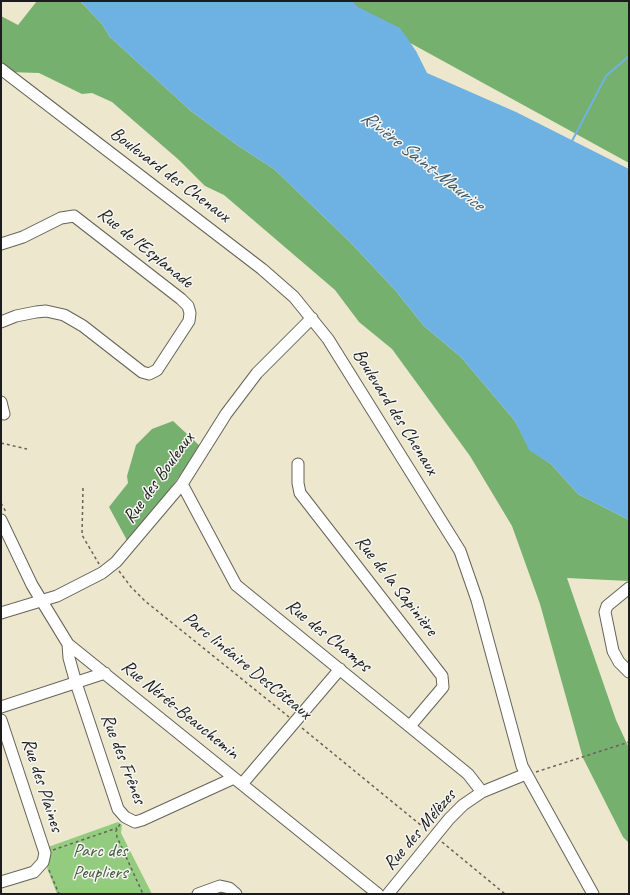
<!DOCTYPE html>
<meta charset="utf-8">
<style>
body{margin:0}
#map{position:relative;width:630px;height:895px;overflow:hidden;background:#ede7ce;font-family:Caveat,sans-serif}
canvas{display:block}
.frame{position:absolute;inset:0;border:2px solid #1c1c1c;pointer-events:none}
</style>
<div id="map">
<canvas width="630" height="895"></canvas>
<div class="frame"></div>
</div>
<script>
const g = document.querySelector('canvas').getContext('2d');
g.lineJoin = 'round';
function paint(path, color) { g.fillStyle = color; g.fill(path, 'evenodd'); }
const poly = rows => new Path2D(rows.map(r => 'M' + r).join(''));
function stroke(path, color, width, dash) { g.strokeStyle = color; g.lineWidth = width; g.lineCap = dash ? 'butt' : 'round'; g.setLineDash(dash || []); g.stroke(path); }
function write(font, color, halo, rows, align = 'center') {
  g.font = font + ' Caveat,sans-serif'; g.lineWidth = 3; g.setLineDash([]); g.textBaseline = 'middle'; g.strokeStyle = halo; g.fillStyle = color; for (const [text, x, y, turn = 0] of rows) {
    g.save(); g.translate(x, y); g.rotate((+turn || 0) * Math.PI / 180); g.textAlign = isNaN(turn) ? turn : align; if (halo) g.strokeText(text, 0, 0); g.fillText(text, 0, 0); g.restore();
  }
}
paint(poly([
 [118,822,122,825,121,833,152,894,57,894,47,868,50,853,48,847]
]), '#93cc7f');
paint(poly([
 [37,1,80,1,102,24,110,37,191,111,237,145,274,169,350,242,395,290,424,326,461,357,515,421,530,450,551,464,578,494,629,520,629,581,567,578,616,720,629,748,629,843,623,837,583,758,540,604,512,526,470,456,392,349,359,322,335,290,224,195,205,186,179,160,112,102,92,93,82,94,39,73,8,72,1,67,1,16,18,25],
 [340,1,629,1,629,163,361,16],
 [173,421,201,447,129,544,109,507,128,483,127,476,136,445,152,429]
]), '#76b06e');
paint(poly([
 [80,1,352,1,358,7,400,28,416,51,427,73,516,112,629,169,629,520,578,494,551,464,529,450,515,421,461,357,424,326,395,290,350,242,274,169,237,145,191,111,110,37,102,24]
]), '#6eb1e3');
stroke(poly([
 [572,141,606,76,629,56]
]), '#6eb1e3', 2);
const minor = poly([
 [1,69,262,269,294,297,328,339,460,551,477,600,522,766,593,894],
 [1,244,23,237,61,218,74,216,181,299,188,306,190,313,189,321,157,370,149,374,142,372,83,326,64,315,46,311,36,312,16,316,1,322],
 [1,402,4,414],
 [298,464,298,483,300,493,442,676,443,687,410,726],
 [182,484,236,585,468,774,482,792],
 [1,520,32,585,68,644,378,894],
 [629,588,607,606,605,612,613,651,619,662,629,672],
 [1,613,57,596,102,573,116,562,182,484,226,414,257,373,312,318],
 [68,644,69,658,76,683,118,809,125,817,135,822,142,820,234,778],
 [1,707,105,673],
 [1,720,45,853,43,862,34,872,1,882],
 [242,784,340,669],
 [198,894,220,886,229,888,236,894],
 [388,894,449,819,463,805,482,792,526,774]
]);
stroke(minor, '#65635a', 13);
stroke(poly([
 [1,443,27,449],
 [83,488,82,535,99,564],
 [1,503,6,512],
 [119,571,131,587,145,601,289,717],
 [302,728,428,831],
 [536,772,629,742],
 [120,824,116,831,117,837,143,894],
 [442,842,505,894],
 [53,850,117,828],
 [49,870,59,894]
]), '#65635a', 1.5, [3, 3]);
stroke(minor, '#fff', 11);
write('19px', '#1c1c1c', '#f6f6f2', [
 ["Boulevard des Chenaux",170,175,37],
 ["Rue de l'Esplanade",145,248,39],
 ["Boulevard des Chenaux",395,412,58],
 ["Rue des Bouleaux",159,478,-54],
 ["Rue de la Sapinière",396,586,52],
 ["Rue des Champs",328,636,39],
 ["Parc linéaire DesCôteaux",247,666,39],
 ["Rue Nérée-Beauchemin",180,710,39],
 ["Rue des Frênes",123,759,69],
 ["Rue des Plaines",42,785,72],
 ["Rue des Mélèzes",420,830,-49]
]);
write('19px', '#465a3f', '#f6f6f2', [
 ["Parc des",100,851],
 ["Peupliers",100,873]
]);
write('italic 20px', '#3d586c', '#f6f6f2', [
 ["Rivière Saint-Maurice",422,161,38]
]);
</script>
